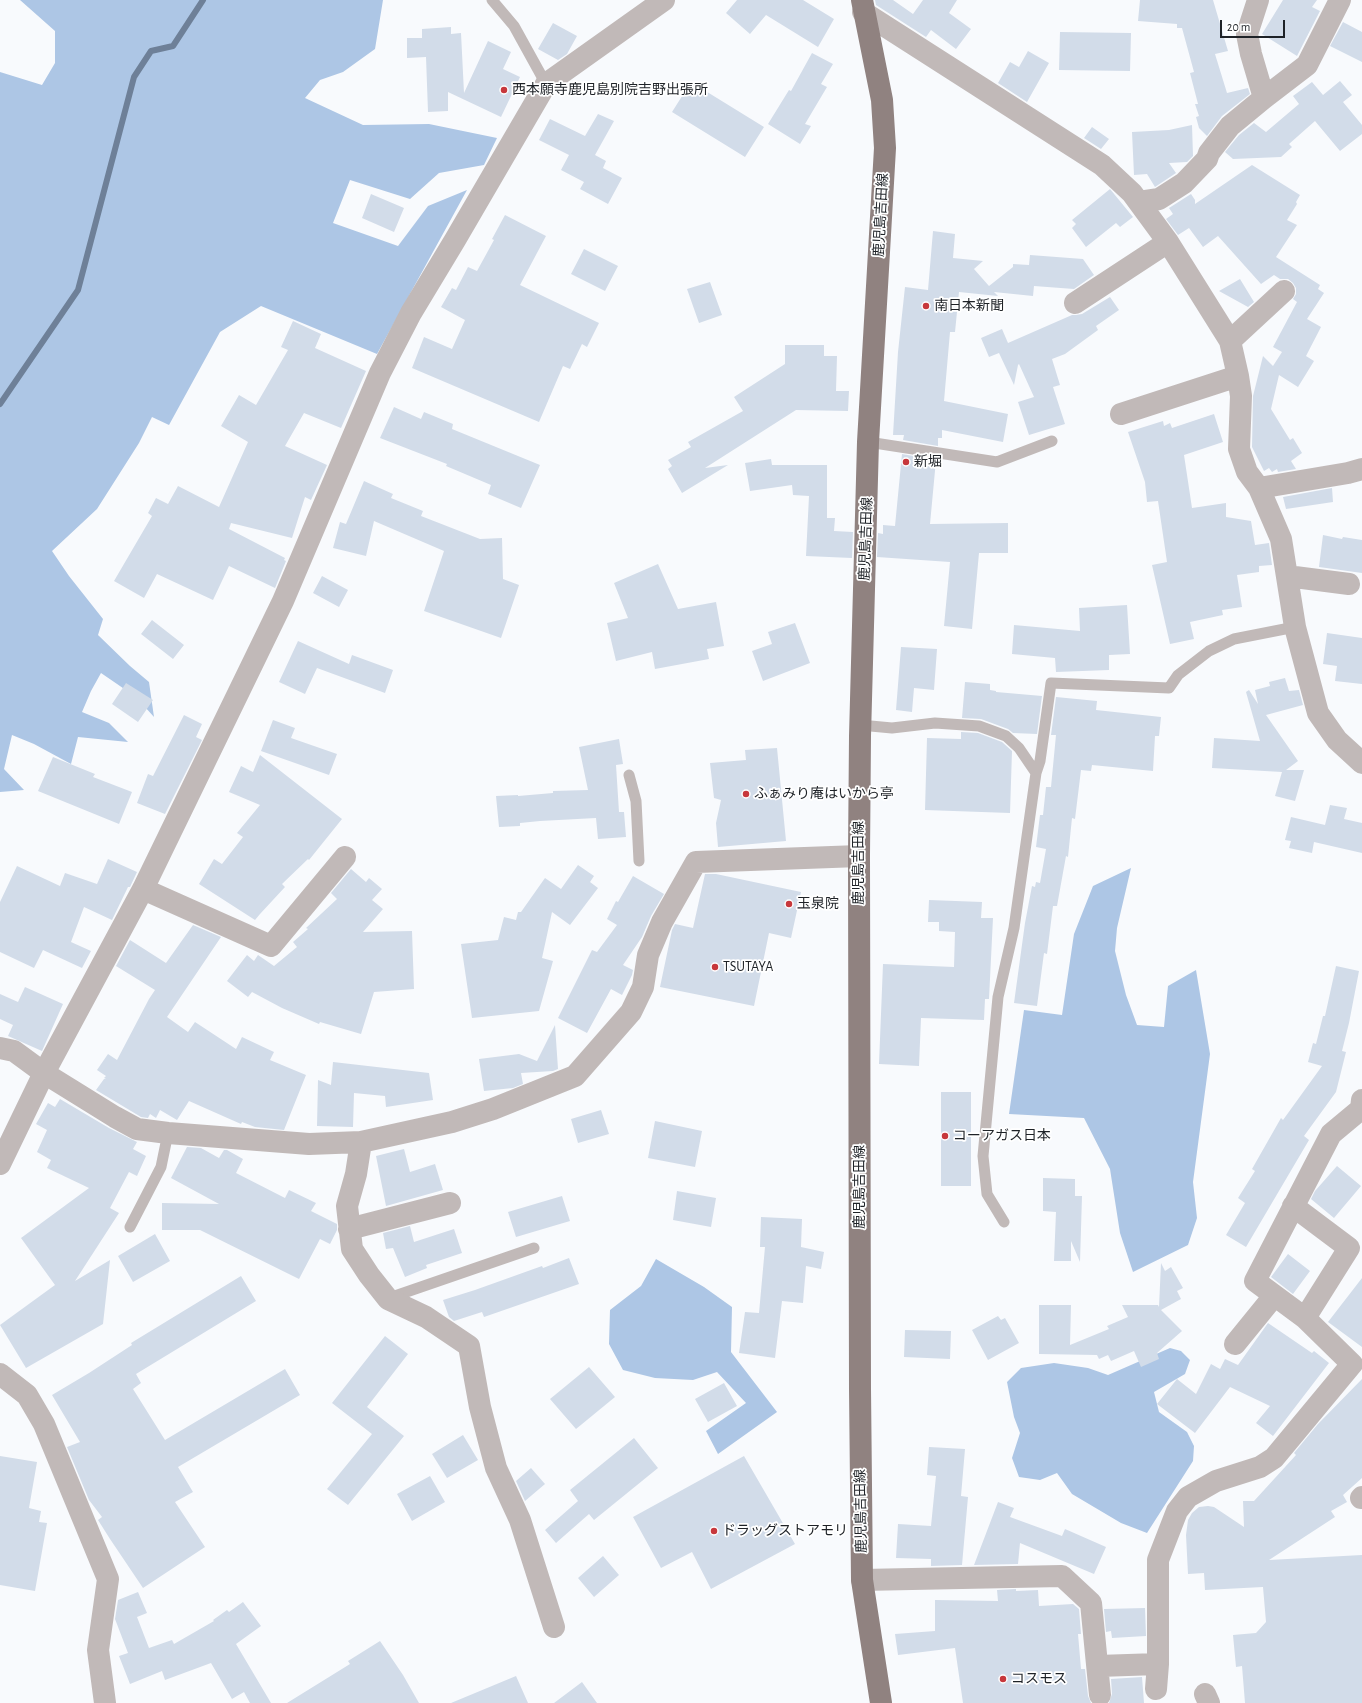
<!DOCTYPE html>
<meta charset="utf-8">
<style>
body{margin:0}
#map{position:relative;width:1362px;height:1703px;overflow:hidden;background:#f8fafd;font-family:"Alegreya Sans",sans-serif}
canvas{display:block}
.scale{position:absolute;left:1220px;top:20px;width:65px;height:18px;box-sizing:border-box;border:2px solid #1e2227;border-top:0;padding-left:5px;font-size:12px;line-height:14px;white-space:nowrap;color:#1e2227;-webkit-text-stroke:3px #fff;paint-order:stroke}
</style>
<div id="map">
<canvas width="1362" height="1703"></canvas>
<div class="scale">20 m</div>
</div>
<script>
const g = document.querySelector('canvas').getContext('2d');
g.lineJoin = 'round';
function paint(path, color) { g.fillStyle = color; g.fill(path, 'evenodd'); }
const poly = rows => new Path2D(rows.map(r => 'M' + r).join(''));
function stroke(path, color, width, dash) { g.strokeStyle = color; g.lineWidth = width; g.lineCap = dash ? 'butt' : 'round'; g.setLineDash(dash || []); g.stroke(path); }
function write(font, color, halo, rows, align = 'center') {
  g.font = font + ' "Alegreya Sans","Noto Sans JP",sans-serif'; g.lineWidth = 3.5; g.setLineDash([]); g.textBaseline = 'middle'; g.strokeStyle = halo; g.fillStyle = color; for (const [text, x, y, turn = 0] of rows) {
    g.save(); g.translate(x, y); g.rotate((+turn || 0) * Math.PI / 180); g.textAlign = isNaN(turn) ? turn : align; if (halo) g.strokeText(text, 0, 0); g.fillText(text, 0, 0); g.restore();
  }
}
paint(poly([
 [20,0,383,0,375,49,343,72,320,80,305,98,363,125,429,124,497,138,484,165,439,173,410,199,350,180,333,223,398,246,428,206,467,190,377,354,261,306,220,332,169,425,152,417,139,443,97,509,52,551,69,576,103,619,98,635,130,666,149,682,154,717,136,697,101,673,91,691,82,712,109,723,128,742,78,737,71,764,34,744,12,735,4,769,24,790,0,792,0,72,42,85,55,63,55,31],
 [1131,868,1117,928,1115,951,1126,995,1137,1025,1164,1027,1168,986,1196,970,1210,1054,1193,1182,1197,1218,1188,1245,1133,1272,1120,1233,1110,1169,1084,1118,1009,1114,1024,1010,1062,1015,1074,934,1093,886],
 [656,1259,704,1287,732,1307,731,1352,777,1412,718,1454,706,1431,746,1403,717,1372,693,1380,655,1378,623,1370,609,1344,610,1310,641,1286],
 [1170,1348,1181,1351,1190,1360,1185,1374,1154,1392,1159,1412,1187,1432,1194,1446,1193,1461,1147,1533,1121,1523,1072,1494,1057,1473,1040,1480,1019,1477,1012,1458,1020,1433,1014,1417,1007,1382,1021,1368,1054,1363,1088,1368,1108,1375]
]), '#adc6e5');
stroke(poly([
 [0,404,78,290,134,77,151,51,173,46,203,0]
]), '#6e8098', 6);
paint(poly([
 [737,0,803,0,834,19,818,47,766,15,750,34,726,13],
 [875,0,893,0,913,14,923,0,957,0,949,13,971,29,956,49,931,30,926,37,876,5],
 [1140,0,1213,0,1228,51,1215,54,1227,93,1248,88,1250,94,1222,116,1207,136,1199,128,1196,117,1199,116,1195,104,1198,104,1190,73,1194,72,1182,28,1177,28,1177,24,1138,21],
 [1283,0,1317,0,1312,7,1320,11,1297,56,1262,34],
 [1343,22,1362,32,1362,62,1330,46],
 [553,23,577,36,567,54,558,60,538,49],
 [451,27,451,34,461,33,464,93,488,41,511,52,503,69,520,77,501,117,448,92,448,111,428,112,426,57,407,58,407,38,422,38,422,29],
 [1060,32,1131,33,1130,71,1059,70],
 [1028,51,1049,63,1027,102,998,83,1010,62,1019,67],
 [812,53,833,64,821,84,827,87,805,124,811,126,800,144,768,124,789,90,791,91],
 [1340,81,1352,95,1343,102,1362,125,1362,134,1340,151,1315,121,1289,144,1292,147,1281,157,1233,159,1225,152,1239,135,1254,123,1266,132,1299,104,1293,96,1312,82,1323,95],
 [691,82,764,127,745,157,672,112],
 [598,114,614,121,595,155,606,161,603,168,622,178,608,204,580,189,584,182,561,170,569,155,539,140,550,119,585,136],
 [1192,125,1193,156,1187,162,1169,163,1176,173,1155,187,1147,174,1134,175,1132,132,1169,130],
 [1092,127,1109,139,1101,149,1084,138],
 [1252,165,1300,195,1296,202,1297,204,1287,220,1297,225,1276,257,1320,285,1318,289,1324,293,1307,319,1321,327,1306,356,1314,361,1298,387,1279,375,1271,409,1290,440,1293,438,1302,453,1291,461,1296,469,1278,472,1277,469,1272,472,1269,468,1264,471,1252,447,1253,396,1263,356,1273,366,1282,352,1273,347,1297,302,1293,299,1296,294,1296,288,1293,283,1288,279,1280,279,1274,275,1261,284,1218,236,1203,247,1189,228,1178,235,1166,219,1173,214,1169,208,1191,194,1195,200,1195,204],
 [1110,189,1133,217,1120,227,1116,223,1086,247,1072,228,1076,224,1072,220],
 [371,194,404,208,394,232,362,218],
 [505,215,546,236,520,285,599,323,587,347,582,344,570,369,563,366,539,422,412,368,424,337,452,349,465,320,441,307,452,288,456,290,468,267,477,271,494,240,492,239],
 [933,231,955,234,953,258,983,261,974,269,989,286,1013,267,1013,264,1029,265,1030,255,1083,259,1094,275,1074,289,1034,286,1033,296,994,292,998,296,959,292,955,332,950,332,944,401,1008,414,1003,442,942,430,942,438,938,438,938,446,903,440,904,435,893,435,898,352,905,287,928,290],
 [584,249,618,266,605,291,571,274],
 [1240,279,1254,302,1248,307,1219,291],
 [710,282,722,315,699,323,687,289],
 [1110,297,1119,310,1096,326,1098,330,1065,354,1052,359,1060,385,1053,387,1065,424,1029,435,1018,402,1034,397,1019,364,1018,365,1014,385,999,353,989,357,981,338,1002,329,1008,343,1072,315,1076,315,1082,314],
 [293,321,321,334,315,348,366,371,341,428,304,413,285,446,327,465,311,500,305,497,292,538,231,523,229,529,285,558,284,560,286,561,275,588,229,566,213,600,157,574,144,598,114,581,152,516,148,513,156,498,168,504,178,486,219,507,248,442,221,426,239,395,256,405,288,350,281,347],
 [785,345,824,345,824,356,837,356,836,391,849,391,848,411,796,410,705,468,728,465,682,493,668,469,672,466,668,460,691,447,688,442,743,411,734,397,785,364],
 [394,407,421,419,424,412,453,424,452,429,540,465,521,508,488,494,491,485,446,466,447,464,380,438],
 [1214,414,1223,442,1184,455,1192,508,1226,503,1226,517,1251,521,1255,545,1269,543,1272,565,1259,566,1259,572,1237,575,1242,607,1222,610,1223,615,1190,622,1194,639,1170,644,1152,565,1167,562,1158,501,1147,502,1145,482,1128,432,1163,421,1164,426,1170,423,1172,428],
 [902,454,936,460,930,524,1008,523,1008,553,979,553,972,629,944,626,950,562,877,557,878,533,883,534,883,525,895,526],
 [771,459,772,465,827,465,827,518,835,518,834,531,853,532,852,558,806,556,809,496,793,495,792,485,750,491,745,463],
 [364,481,393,494,391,498,423,511,421,516,480,539,502,538,503,579,519,585,501,638,424,611,444,551,374,521,366,556,333,548,340,522,346,524],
 [1332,488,1333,502,1286,509,1283,497],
 [1323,535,1342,539,1343,537,1362,540,1362,573,1319,567],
 [658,564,678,609,716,602,724,646,707,649,709,659,655,669,652,652,616,661,607,623,628,618,614,583],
 [322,576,348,590,339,607,313,593],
 [1127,605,1130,654,1109,655,1109,670,1056,672,1055,658,1012,654,1014,625,1080,631,1079,608],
 [152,620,184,645,173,659,141,634],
 [795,623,810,663,763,681,752,651,772,644,768,632],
 [1327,633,1362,638,1362,684,1335,681,1337,666,1323,664],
 [298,641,349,664,352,655,393,670,385,693,317,668,305,694,279,682],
 [901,647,937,649,934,690,914,688,912,712,896,710],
 [1285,678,1289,691,1299,690,1303,705,1266,715,1298,761,1286,770,1304,770,1295,801,1275,796,1282,772,1212,768,1214,738,1260,741,1246,692,1249,690,1258,704,1255,690,1270,686,1269,682],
 [965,682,990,684,990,690,996,691,996,692,1042,696,1037,734,1013,733,1008,729,981,719,962,718],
 [126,683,153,700,138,722,112,704],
 [1056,697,1097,701,1096,710,1161,717,1159,736,1155,736,1153,771,1092,765,1091,771,1081,770,1075,819,1072,818,1068,857,1066,856,1057,906,1053,906,1047,954,1044,953,1037,1006,1014,1003,1025,923,1032,886,1035,887,1036,882,1040,883,1046,849,1036,847,1040,815,1043,815,1046,787,1051,787,1056,735,1051,735],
 [184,715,202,724,196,737,202,740,165,814,137,803,148,774,153,776],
 [273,720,295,728,291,738,337,754,329,775,261,751],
 [961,732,978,733,1002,742,1012,751,1010,813,925,810,927,738,961,739],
 [619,739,623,764,616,765,619,812,624,812,626,837,598,839,596,818,540,821,520,823,520,826,499,827,496,796,518,795,518,796,553,793,553,791,588,790,579,747],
 [777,748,786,841,718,847,716,823,721,800,714,798,710,763,746,760,745,750],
 [260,755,342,819,309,860,308,859,282,884,285,887,260,914,255,920,199,884,214,859,222,864,243,837,237,833,260,805,229,792,241,766,253,772],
 [53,757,95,774,93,777,132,792,119,824,38,791],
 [1330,805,1347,808,1344,819,1362,823,1362,853,1314,842,1312,853,1289,848,1291,841,1285,840,1291,817,1325,825],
 [108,859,137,872,130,887,128,887,112,920,84,907,71,942,91,951,82,968,43,950,34,968,0,952,0,902,17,866,60,886,65,873,97,884],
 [578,865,594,876,590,882,598,888,570,925,552,912,542,958,553,961,539,1011,472,1018,461,944,498,940,504,917,516,920,518,912,521,912,545,878,561,889],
 [351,869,366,882,369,878,382,889,372,900,383,909,363,932,412,931,414,989,374,992,361,1034,320,1022,319,1024,282,1008,252,992,248,997,227,981,247,955,254,961,258,955,274,966,297,947,293,942,308,929,306,928,337,899,331,893],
 [705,874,716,874,801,892,791,938,769,933,754,1006,660,987,672,930,675,924,693,928],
 [633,876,664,894,651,916,642,937,623,965,633,970,632,975,622,995,611,989,587,1033,558,1018,592,950,597,952,617,925,607,919,616,901,618,902],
 [929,900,982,902,981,918,993,918,989,999,985,999,984,1020,921,1018,919,1066,879,1064,883,964,954,967,955,932,939,931,939,922,928,922],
 [193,925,221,937,167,1017,188,1032,195,1022,236,1049,242,1037,274,1052,270,1060,306,1075,284,1130,255,1127,242,1122,241,1124,189,1101,177,1120,160,1110,156,1118,150,1114,148,1118,141,1117,96,1090,104,1079,106,1079,104,1078,106,1076,97,1070,108,1054,117,1060,149,999,155,990,116,966,130,940,166,963],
 [1336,966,1359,971,1349,1023,1342,1051,1346,1052,1336,1092,1304,1136,1309,1140,1246,1247,1226,1235,1245,1203,1238,1198,1255,1171,1252,1169,1281,1118,1283,1120,1322,1066,1308,1062,1313,1043,1316,1044,1323,1016,1325,1016],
 [25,987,63,1004,42,1051,8,1036,13,1025,0,1019,0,994,18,1002],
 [555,1025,558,1069,553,1071,521,1073,523,1084,513,1088,484,1091,479,1059,519,1054,537,1061],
 [333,1062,429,1073,433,1100,386,1107,385,1096,354,1093,353,1127,317,1126,318,1080,331,1085],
 [941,1092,971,1092,971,1186,941,1186],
 [60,1099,109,1128,137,1142,133,1149,146,1156,137,1176,129,1172,110,1208,119,1213,75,1281,110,1260,103,1324,26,1368,0,1325,55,1285,21,1238,89,1188,47,1168,51,1160,37,1152,47,1130,36,1124,48,1103,55,1107],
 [601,1110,609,1134,578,1143,571,1119],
 [655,1121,702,1131,695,1167,648,1158],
 [187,1147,201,1148,219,1158,224,1150,227,1150,243,1159,236,1173,285,1198,289,1190,316,1203,311,1211,337,1224,337,1230,330,1244,320,1239,299,1279,200,1230,162,1230,162,1203,219,1204,171,1178],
 [404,1149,410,1172,435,1164,443,1190,386,1206,376,1156],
 [1337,1166,1361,1186,1334,1218,1311,1199,1315,1191],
 [1043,1178,1075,1179,1075,1196,1082,1196,1080,1262,1071,1241,1071,1261,1054,1261,1056,1212,1043,1211],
 [677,1191,716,1198,711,1227,673,1220],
 [562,1196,570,1221,516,1237,508,1212],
 [761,1217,802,1219,801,1247,824,1252,821,1269,806,1266,803,1303,782,1301,775,1358,739,1353,745,1312,759,1313,765,1247,760,1247],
 [410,1226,414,1242,454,1229,462,1253,426,1265,427,1268,405,1277,393,1248,386,1249,383,1233],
 [155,1234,170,1261,133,1282,118,1256],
 [1288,1254,1310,1271,1293,1294,1271,1277],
 [569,1258,579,1284,484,1317,482,1312,454,1321,449,1317,443,1300,475,1290,542,1266,543,1268],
 [1161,1263,1165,1271,1171,1267,1183,1288,1177,1291,1181,1299,1161,1310,1182,1331,1157,1353,1159,1359,1141,1367,1134,1351,1111,1361,1108,1355,1099,1359,1097,1355,1039,1354,1039,1305,1071,1305,1070,1345,1109,1329,1107,1326,1128,1317,1122,1305,1158,1305,1159,1307],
 [241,1276,256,1301,136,1374,141,1383,133,1389,165,1440,285,1369,300,1395,178,1467,193,1492,175,1502,205,1547,143,1588,110,1539,98,1520,102,1517,89,1500,67,1447,80,1442,52,1395,89,1373,132,1345,131,1343],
 [1362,1278,1362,1347,1328,1322],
 [998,1316,1001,1320,1005,1318,1019,1343,988,1360,972,1330],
 [1268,1323,1312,1353,1314,1351,1329,1363,1273,1436,1256,1423,1270,1406,1230,1387,1195,1433,1157,1404,1177,1379,1196,1394,1211,1364,1220,1369,1225,1359,1238,1365],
 [905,1330,951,1331,950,1359,904,1357],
 [385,1336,408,1354,367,1407,404,1436,348,1505,327,1489,372,1434,332,1403],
 [589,1367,615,1397,576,1429,550,1399],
 [1362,1379,1362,1478,1343,1495,1347,1502,1331,1511,1335,1517,1269,1560,1362,1555,1362,1703,1245,1703,1242,1666,1236,1667,1233,1635,1256,1633,1266,1622,1263,1587,1205,1590,1204,1573,1188,1574,1186,1535,1188,1520,1192,1513,1199,1507,1208,1506,1214,1507,1244,1527,1243,1501,1254,1501,1296,1455,1294,1453,1318,1424],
 [724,1383,737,1406,708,1422,695,1399],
 [463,1435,478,1460,447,1478,432,1454],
 [634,1438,658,1468,594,1520,589,1514,556,1543,545,1530,578,1501,570,1490],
 [929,1447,965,1449,961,1496,968,1497,962,1565,931,1566,931,1559,896,1558,898,1524,931,1526,936,1476,927,1475],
 [0,1456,37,1462,29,1508,41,1511,39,1522,47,1523,35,1591,0,1585],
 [744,1456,795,1544,711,1589,692,1552,661,1568,633,1517],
 [531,1468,545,1484,525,1501,516,1481],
 [430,1476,445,1502,412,1521,397,1494],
 [998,1502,1014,1508,1010,1517,1062,1536,1065,1529,1106,1547,1094,1574,1020,1543,1018,1564,974,1565],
 [603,1556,619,1575,594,1597,578,1578],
 [1016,1589,1016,1591,1038,1590,1039,1606,1073,1604,1079,1609,1081,1634,1078,1634,1081,1669,1085,1669,1088,1696,1091,1703,963,1703,955,1648,898,1655,895,1634,935,1631,935,1600,998,1601,997,1590],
 [138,1592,147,1613,137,1617,149,1648,172,1640,174,1644,214,1621,213,1620,227,1610,229,1612,243,1602,261,1626,236,1644,271,1703,250,1703,244,1692,232,1699,211,1663,165,1680,162,1671,130,1684,119,1656,128,1653,115,1619,118,1600],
 [1145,1608,1146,1636,1112,1638,1111,1631,1106,1632,1104,1609],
 [380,1641,403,1675,419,1703,287,1703,350,1664,348,1661],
 [516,1676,528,1703,451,1703],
 [1142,1677,1144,1703,1109,1703,1112,1694,1111,1679],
 [582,1682,597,1703,554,1703]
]), '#d2dce9');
stroke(poly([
 [492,0,514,26,546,84],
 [868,442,997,462,1052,441],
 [860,725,892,728,935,723,979,726,1006,736,1019,748,1036,773,1014,928,998,997,983,1156,987,1194,1004,1222],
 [1036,773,1040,761,1051,683,1169,688,1178,675,1209,651,1234,639,1295,627],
 [629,775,636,801,639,861],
 [130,1227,161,1167,168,1133],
 [389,1298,534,1248]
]), '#c1b9b8', 11);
stroke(poly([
 [1258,0,1247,34,1251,54,1264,98],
 [863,12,1102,165,1132,193,1168,242,1230,341,1238,376,1241,396,1239,449,1247,472,1259,488,1281,539,1295,627,1318,713,1337,740,1362,763],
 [1139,202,1159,199,1184,183,1207,159,1209,153,1230,126,1264,98,1307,65,1340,0],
 [1075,303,1168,242],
 [1230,341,1284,291],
 [1121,414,1238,376],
 [1259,488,1348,473,1362,469],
 [1287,576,1349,584],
 [143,889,271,946,345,857],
 [0,1048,14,1051,44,1073,115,1117,137,1129,168,1133,309,1144,361,1142,452,1122,493,1109,575,1076,631,1012,643,987,648,955,662,922,696,862,859,856],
 [361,1142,356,1174,347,1206,352,1249,369,1275,388,1299,426,1317,469,1346,480,1407,496,1468,520,1520,554,1627],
 [0,1164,44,1073,143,889,283,601,380,373,411,313,455,240,546,84,664,0],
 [1293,1206,1349,1248,1305,1318],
 [349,1229,450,1203],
 [1235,1344,1274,1296],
 [0,1374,27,1395,44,1424,108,1579,98,1650,105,1703],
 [1361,1498,1362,1497],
 [862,1580,1062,1576,1091,1603,1100,1695],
 [1098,1666,1158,1664],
 [1156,1689,1158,1664,1158,1560,1177,1511,1188,1497,1216,1481,1260,1467,1274,1458,1352,1364,1305,1318,1255,1281,1331,1134,1361,1109,1362,1100],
 [1205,1694,1209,1703]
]), '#c1b9b8', 22);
stroke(poly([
 [862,0,882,100,885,148,868,442,860,736,859,856,860,1389,862,1580,881,1703]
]), '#908280', 22);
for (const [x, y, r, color] of [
 [504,90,4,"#c7373b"],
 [926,306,4,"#c7373b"],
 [906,462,4,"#c7373b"],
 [746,794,4,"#c7373b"],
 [789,904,4,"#c7373b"],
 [715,967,4,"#c7373b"],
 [945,1136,4,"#c7373b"],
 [714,1531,4,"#c7373b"],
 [1003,1679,4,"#c7373b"]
]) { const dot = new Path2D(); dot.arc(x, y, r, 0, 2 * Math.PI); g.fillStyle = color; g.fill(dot); stroke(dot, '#fff', 1.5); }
write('14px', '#1e2227', '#fff', [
 ["西本願寺鹿児島別院吉野出張所",512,90],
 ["南日本新聞",934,306],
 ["新堀",914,462],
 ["ふぁみり庵はいから亭",754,794],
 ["玉泉院",797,904],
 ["TSUTAYA",723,967],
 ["コーアガス日本",953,1136],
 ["ドラッグストアモリ",722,1531],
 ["コスモス",1011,1679]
], 'left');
write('14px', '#1e2227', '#fff', [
 ["鹿児島吉田線",881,215,-87],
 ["鹿児島吉田線",866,539,-88],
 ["鹿児島吉田線",859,863,-90],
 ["鹿児島吉田線",860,1187,-90],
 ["鹿児島吉田線",861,1511,-91]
]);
</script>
